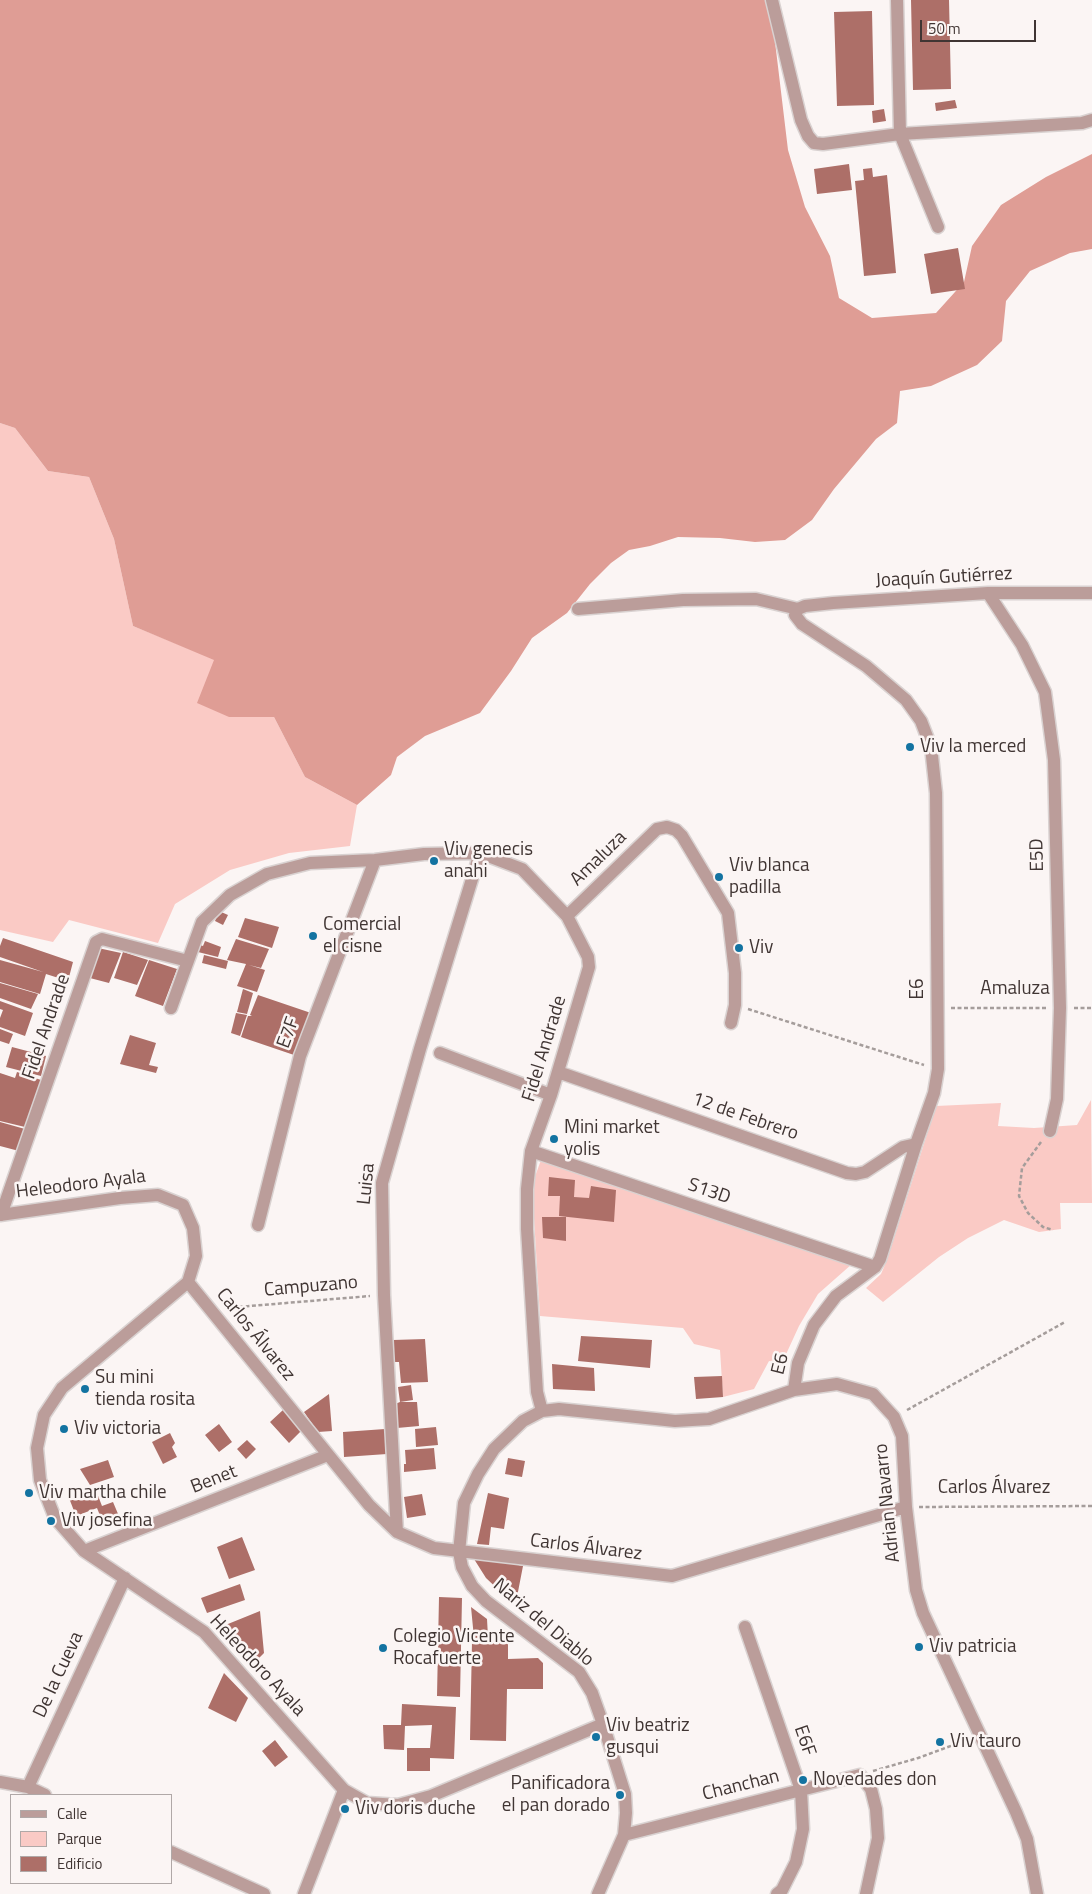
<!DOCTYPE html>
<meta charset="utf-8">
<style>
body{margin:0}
#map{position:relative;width:1092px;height:1894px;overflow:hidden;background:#fbf5f4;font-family:"Titillium Web",sans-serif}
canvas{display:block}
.legend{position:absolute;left:10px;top:1794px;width:162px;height:90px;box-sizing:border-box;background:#fbf5f4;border:1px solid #b0a8a7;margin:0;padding:6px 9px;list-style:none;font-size:15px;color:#403533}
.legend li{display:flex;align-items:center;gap:10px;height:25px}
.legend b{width:25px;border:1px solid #b0a8a7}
.scale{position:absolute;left:920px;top:20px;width:116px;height:22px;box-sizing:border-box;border:2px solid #403533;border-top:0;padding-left:6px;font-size:15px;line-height:18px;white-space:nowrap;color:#403533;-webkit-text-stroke:4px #fbf5f4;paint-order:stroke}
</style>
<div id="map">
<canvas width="1092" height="1894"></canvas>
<ul class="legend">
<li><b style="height:6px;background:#bb9d9a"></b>Calle</li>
<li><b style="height:14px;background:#facac5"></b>Parque</li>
<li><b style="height:14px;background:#ad6f68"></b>Edificio</li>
</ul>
<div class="scale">50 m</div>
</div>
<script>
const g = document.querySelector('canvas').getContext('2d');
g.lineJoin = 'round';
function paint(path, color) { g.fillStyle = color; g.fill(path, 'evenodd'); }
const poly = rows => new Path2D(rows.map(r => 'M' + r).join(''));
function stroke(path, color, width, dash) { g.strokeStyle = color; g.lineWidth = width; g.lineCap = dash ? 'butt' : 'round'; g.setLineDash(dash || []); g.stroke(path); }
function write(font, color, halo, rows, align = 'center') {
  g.font = font + ' "Titillium Web",sans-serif'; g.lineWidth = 5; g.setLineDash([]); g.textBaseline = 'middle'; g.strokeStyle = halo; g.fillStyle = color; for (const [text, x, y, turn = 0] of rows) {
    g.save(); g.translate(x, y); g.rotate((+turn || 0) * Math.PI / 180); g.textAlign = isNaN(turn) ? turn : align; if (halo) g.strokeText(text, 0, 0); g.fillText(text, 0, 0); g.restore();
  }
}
paint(poly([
 [0,423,15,428,48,471,89,477,114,539,133,626,214,659,229,717,274,717,305,777,357,805,350,846,289,853,230,870,175,904,158,943,69,920,53,942,0,930],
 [1091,1100,1092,1203,1060,1203,1061,1229,1039,1232,1004,1220,968,1238,939,1257,883,1302,866,1288,881,1274,887,1260,936,1106,1001,1103,998,1126,1034,1128,1077,1125],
 [541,1160,852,1264,818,1294,799,1326,782,1363,769,1361,754,1389,723,1397,720,1350,694,1344,683,1328,540,1316,532,1185]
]), '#facac5');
paint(poly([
 [0,0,770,0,788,150,805,207,830,256,839,298,872,318,936,313,964,282,972,246,1001,205,1046,177,1092,154,1092,249,1070,253,1030,271,1006,301,1002,341,977,365,931,386,900,391,897,423,876,439,834,489,812,520,785,540,755,542,720,538,678,537,650,546,629,550,611,563,590,584,567,613,532,638,511,671,480,713,425,736,397,757,391,775,357,805,305,777,274,717,229,717,197,703,214,660,133,626,114,539,89,477,48,471,15,428,0,423]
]), '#df9d95');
paint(poly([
 [911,0,949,0,951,89,913,90],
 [872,11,874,105,837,106,834,12],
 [955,100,957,108,936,111,935,103],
 [884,109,886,121,873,123,872,111],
 [849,164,852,190,817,194,814,169],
 [872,168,873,177,887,175,896,273,864,276,855,181,864,180,863,169],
 [958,248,965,289,931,294,924,254],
 [219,911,228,915,223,925,215,921],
 [245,918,279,927,272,948,238,937],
 [3,938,73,962,68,981,46,974,40,994,0,982,0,960,43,972,0,957,0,946],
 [236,939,269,949,261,968,249,965,265,970,257,992,237,986,246,964,227,960],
 [205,941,221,947,218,957,198,952,200,945,203,946],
 [98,948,121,953,109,983,86,977],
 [123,952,148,960,137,985,114,978],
 [204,955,228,961,226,969,202,963],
 [149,960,177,969,163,1006,135,996],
 [0,983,38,994,31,1009,0,998],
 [243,989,253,993,247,1014,237,1012],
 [258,995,311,1013,294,1055,241,1037,248,1016,252,1016,250,1015],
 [0,1001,33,1013,25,1036,0,1027,0,1018,3,1010,0,1009],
 [236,1013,247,1015,240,1036,231,1033],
 [0,1029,13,1034,9,1044,0,1041],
 [130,1035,156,1043,149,1065,158,1067,156,1073,120,1064],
 [12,1047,46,1056,41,1076,6,1067],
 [17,1072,41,1080,25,1127,0,1121,0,1073,15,1078],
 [0,1122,25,1129,19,1151,0,1146],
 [549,1177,575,1180,574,1197,589,1198,591,1186,616,1190,614,1222,559,1216,560,1196,548,1196],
 [542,1217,566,1217,566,1241,543,1238],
 [581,1336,652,1340,650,1368,578,1361],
 [425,1339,428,1382,401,1383,399,1362,394,1362,393,1340],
 [552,1364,594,1368,595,1391,553,1389],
 [722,1376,723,1397,696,1399,694,1377],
 [411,1385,413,1400,400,1402,417,1402,419,1426,397,1428,395,1404,400,1402,398,1387],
 [329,1394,332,1431,318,1432,304,1412],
 [283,1410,302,1430,289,1443,270,1422],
 [219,1424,232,1442,219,1452,205,1435],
 [436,1427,438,1445,416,1447,415,1429],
 [385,1429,387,1454,344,1457,343,1432],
 [170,1433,175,1443,172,1447,177,1457,163,1464,152,1442],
 [247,1440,256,1449,246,1459,237,1449],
 [434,1448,436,1469,404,1472,404,1464,406,1464,405,1450],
 [508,1458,525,1461,522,1477,505,1474],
 [108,1460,114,1477,90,1485,80,1469],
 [95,1488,102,1506,113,1502,121,1521,105,1528,97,1508,76,1516,69,1498],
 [488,1493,509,1498,504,1529,491,1527,489,1545,477,1544],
 [422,1494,426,1515,407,1518,404,1497],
 [242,1537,255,1570,229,1579,217,1547],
 [474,1559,490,1559,523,1566,516,1602,506,1597,486,1578],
 [240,1584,245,1600,207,1613,201,1598],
 [439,1597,462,1598,460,1697,437,1696],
 [471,1607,487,1619,488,1637,474,1638],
 [260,1611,264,1653,258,1659,223,1626],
 [472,1642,508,1643,508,1659,538,1658,543,1663,543,1689,507,1689,506,1741,470,1740],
 [224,1673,248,1698,236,1722,208,1708],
 [402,1704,456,1707,454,1759,430,1758,430,1771,407,1771,407,1748,430,1748,432,1725,405,1726,404,1750,384,1749,383,1725,401,1725],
 [275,1740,288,1757,275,1767,262,1751]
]), '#ad6f68');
const minor = poly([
 [772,0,801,120,808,136,814,143,823,144,900,134,1082,123,1092,120],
 [897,0,900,134,938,227],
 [988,593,1022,645,1045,692,1054,760,1060,1008,1057,1099,1050,1131],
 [578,609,683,600,756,599,798,609],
 [798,609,805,606,833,603,988,593,1092,593],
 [567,916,657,829,667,827,676,830,682,836,728,913,735,973,735,1005,731,1023],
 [171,1008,202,922,230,895,267,874,310,863,375,860,424,854,480,853,522,869,567,916,588,957,589,967,551,1095,531,1151,527,1189,527,1229,537,1392,542,1411],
 [440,1053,551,1095],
 [558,1072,847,1173,856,1174,865,1172,903,1147,916,1144],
 [531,1151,875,1267],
 [0,1215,120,1198,158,1195,183,1205,193,1228,196,1256,188,1282,62,1388,44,1415,37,1448,40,1480,55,1518,84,1551,204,1632,344,1790,367,1803,398,1805,431,1796,603,1724],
 [1,1215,96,942,102,939,188,961],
 [258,1225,300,1056,375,860],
 [188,1282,369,1505,397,1532,434,1548,672,1576,906,1507],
 [794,1390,798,1363,814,1325,836,1296,875,1267,880,1259,916,1144,934,1093,938,1069,936,793,931,747,921,721,906,700,866,666,802,624,795,615,798,609],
 [397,1532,384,1295,382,1183,420,1049,480,853],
 [84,1551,328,1455],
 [745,1627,801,1790,803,1829,796,1862,782,1890,777,1894],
 [0,1782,28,1787,45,1795],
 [28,1787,125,1578],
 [624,1835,860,1775,871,1789,876,1809,878,1838,866,1894],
 [171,1852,264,1894],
 [304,1894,344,1790],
 [598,1894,624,1835,626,1813,625,1794,603,1724,592,1693,579,1672,486,1601,472,1586,462,1567,459,1552,464,1503,478,1474,494,1449,523,1421,542,1411,559,1409,675,1421,709,1419,794,1390,837,1384,873,1394,894,1417,902,1436,906,1507,916,1590,923,1613,1016,1812,1027,1839,1037,1894]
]);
stroke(minor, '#d9d2d1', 15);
stroke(poly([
 [951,1008,1046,1008],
 [1074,1008,1092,1008],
 [748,1009,924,1065],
 [1041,1142,1022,1168,1019,1196,1028,1213,1043,1227,1053,1230],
 [226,1308,370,1296],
 [907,1410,1065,1322],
 [919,1507,1092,1506],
 [873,1771,918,1758,967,1740]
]), '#a59d9b', 2.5, [4, 2.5]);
stroke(minor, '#bb9d9a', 12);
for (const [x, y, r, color] of [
 [910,747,5,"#1373a1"],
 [434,861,5,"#1373a1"],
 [719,877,5,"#1373a1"],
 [313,936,5,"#1373a1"],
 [739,948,5,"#1373a1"],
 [554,1139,5,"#1373a1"],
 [85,1389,5,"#1373a1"],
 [64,1429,5,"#1373a1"],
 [29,1493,5,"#1373a1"],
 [51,1521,5,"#1373a1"],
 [919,1647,5,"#1373a1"],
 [383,1648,5,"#1373a1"],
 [596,1737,5,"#1373a1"],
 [940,1742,5,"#1373a1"],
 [803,1780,5,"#1373a1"],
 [620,1795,5,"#1373a1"],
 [345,1809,5,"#1373a1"]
]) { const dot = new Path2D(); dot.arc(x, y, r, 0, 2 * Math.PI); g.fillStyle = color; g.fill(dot); stroke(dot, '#fbf5f4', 2); }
write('19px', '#403533', '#fbf5f4', [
 ["Joaquín Gutiérrez",944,578,-3],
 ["E5D",1038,855,-91],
 ["Amaluza",599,859,-44],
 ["E6",918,989,-90],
 ["Amaluza",1015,989],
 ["Fidel Andrade",47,1027,-71],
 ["E7F",289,1033,-70],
 ["Fidel Andrade",545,1049,-73],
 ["12 de Febrero",745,1117,19],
 ["Luisa",367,1184,-84],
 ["Heleodoro Ayala",81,1185,-7],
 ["S13D",709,1192,19],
 ["Campuzano",311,1287,-5],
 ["Carlos Álvarez",255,1335,51],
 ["E6",781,1364,-76],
 ["Benet",214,1480,-21],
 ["Carlos Álvarez",994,1488],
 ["Adrian Navarro",888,1503,-96],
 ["Carlos Álvarez",586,1548,7],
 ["Nariz del Diablo",543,1623,40],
 ["Heleodoro Ayala",257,1666,47],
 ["De la Cueva",59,1675,-65],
 ["E6F",804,1741,71],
 ["Chanchan",741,1786,-14]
]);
write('19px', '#403533', '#fbf5f4', [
 ["Viv la merced",920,747],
 ["Viv genecis",444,850],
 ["anahi",444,872],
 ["Viv blanca",729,866],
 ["padilla",729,888],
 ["Comercial",323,925],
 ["el cisne",323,947],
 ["Viv",749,948],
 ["Mini market",564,1128],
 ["yolis",564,1150],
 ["Su mini",95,1378],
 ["tienda rosita",95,1400],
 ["Viv victoria",74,1429],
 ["Viv martha chile",39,1493],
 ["Viv josefina",61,1521],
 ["Colegio Vicente",393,1637],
 ["Rocafuerte",393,1659],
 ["Viv patricia",929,1647],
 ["Viv beatriz",606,1726],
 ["gusqui",606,1748],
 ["Viv tauro",950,1742],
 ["Novedades don",813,1780],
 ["Panificadora",610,1784,"right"],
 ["el pan dorado",610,1806,"right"],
 ["Viv doris duche",355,1809]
], 'left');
</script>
